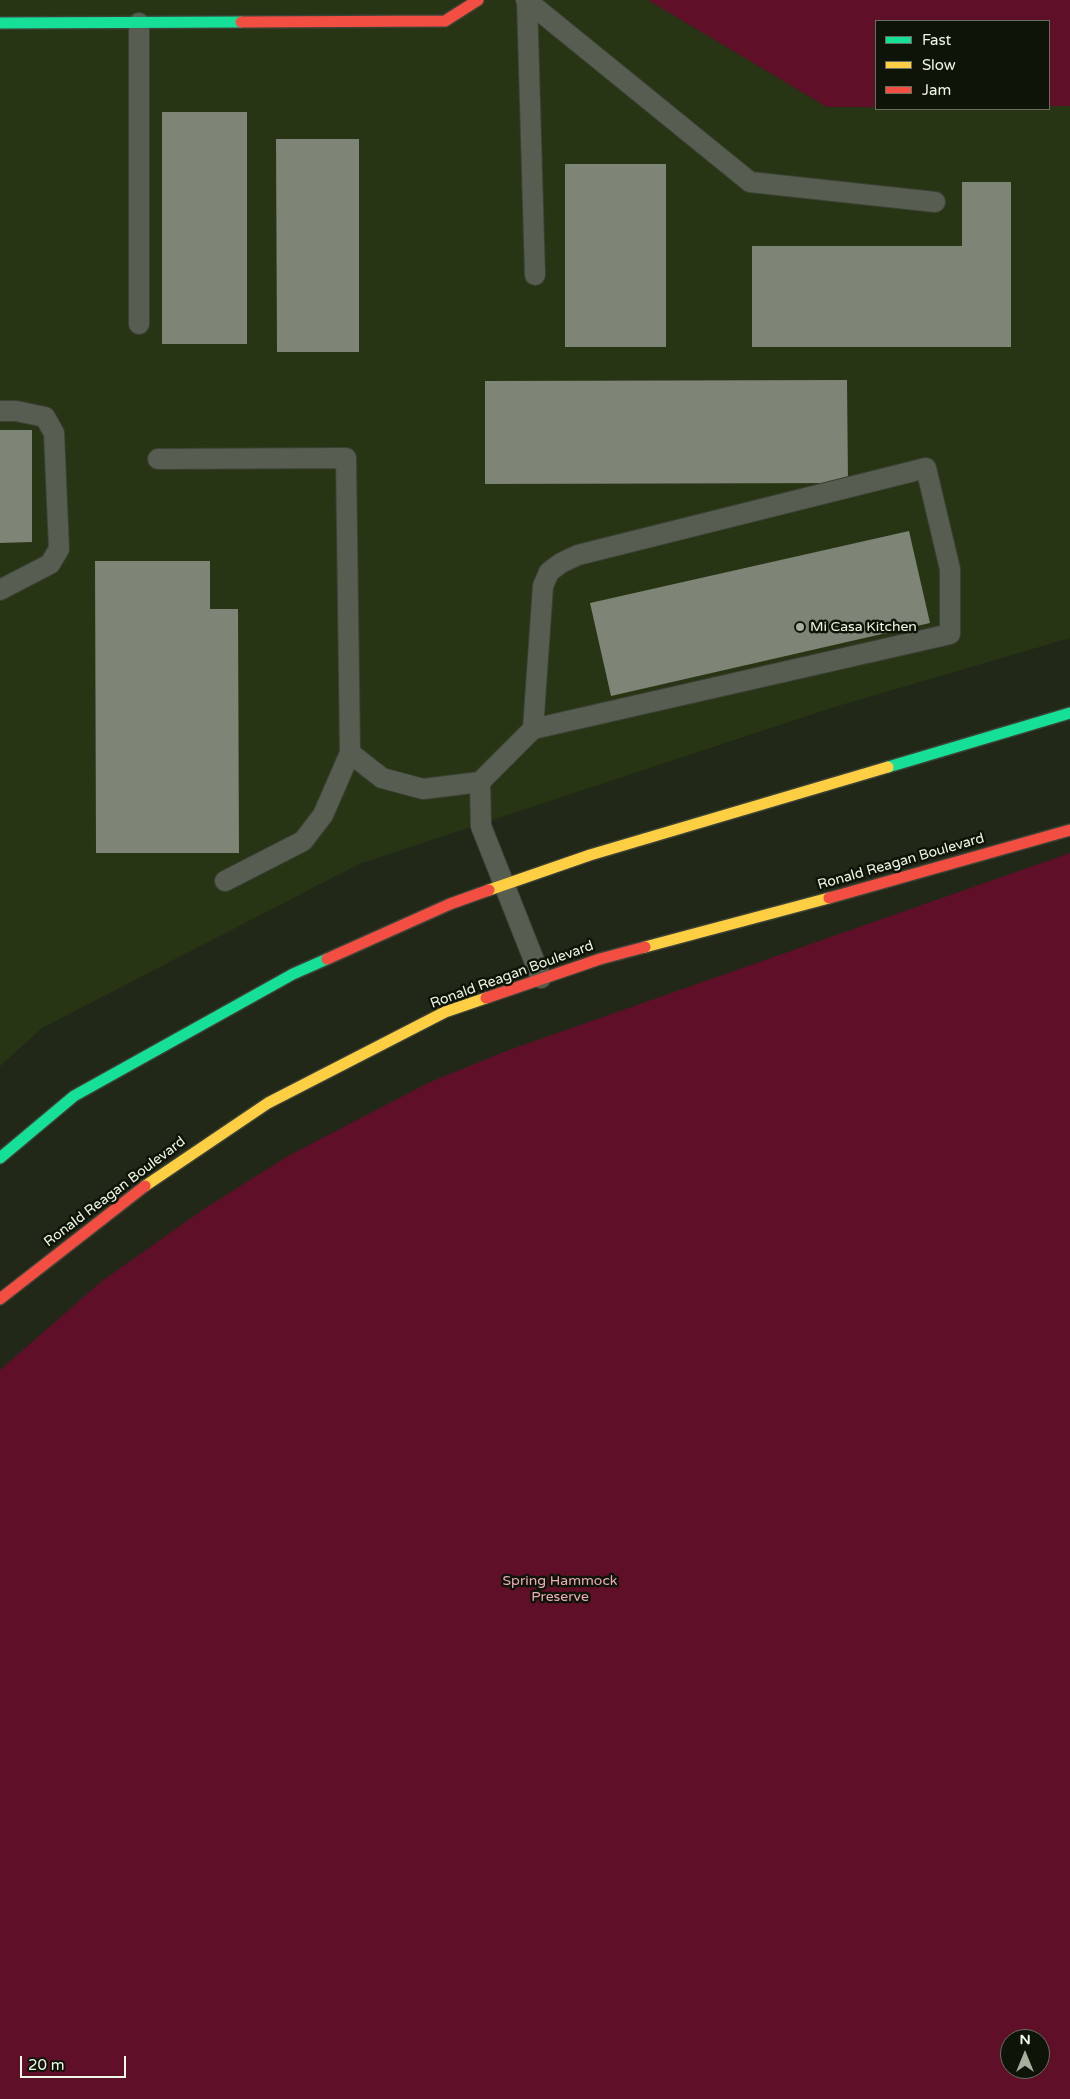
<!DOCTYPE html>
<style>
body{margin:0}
#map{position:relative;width:1070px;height:2099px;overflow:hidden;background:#212817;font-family:"Varela Round",sans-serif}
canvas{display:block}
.legend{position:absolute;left:875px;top:20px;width:175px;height:90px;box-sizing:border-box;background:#0e1408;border:1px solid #686f61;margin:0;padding:6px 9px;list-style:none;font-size:15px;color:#eff8e6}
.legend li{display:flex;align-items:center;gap:10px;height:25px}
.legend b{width:25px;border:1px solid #686f61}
.north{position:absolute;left:1000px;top:2029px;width:50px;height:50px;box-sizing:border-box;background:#0e1408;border:1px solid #686f61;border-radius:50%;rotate:0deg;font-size:14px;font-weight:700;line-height:20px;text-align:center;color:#eff8e6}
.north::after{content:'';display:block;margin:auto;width:18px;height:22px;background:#a7af9e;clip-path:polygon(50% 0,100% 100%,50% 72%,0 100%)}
.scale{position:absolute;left:20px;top:2056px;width:106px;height:22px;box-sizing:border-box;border:2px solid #eff8e6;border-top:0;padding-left:6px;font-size:15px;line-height:18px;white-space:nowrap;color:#eff8e6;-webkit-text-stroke:4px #0e1408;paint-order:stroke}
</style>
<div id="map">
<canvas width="1070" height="2099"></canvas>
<ul class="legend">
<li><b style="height:6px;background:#16e098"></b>Fast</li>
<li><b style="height:6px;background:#ffcf43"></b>Slow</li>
<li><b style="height:6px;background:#f24e42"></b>Jam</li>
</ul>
<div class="north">N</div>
<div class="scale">20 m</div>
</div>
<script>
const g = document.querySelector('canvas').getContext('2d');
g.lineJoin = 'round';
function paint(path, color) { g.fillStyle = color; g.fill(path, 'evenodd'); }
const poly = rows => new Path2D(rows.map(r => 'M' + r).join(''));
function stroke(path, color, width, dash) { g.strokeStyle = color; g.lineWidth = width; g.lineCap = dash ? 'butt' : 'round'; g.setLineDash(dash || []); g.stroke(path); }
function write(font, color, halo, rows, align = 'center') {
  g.font = font + ' "Varela Round",sans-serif'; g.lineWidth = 5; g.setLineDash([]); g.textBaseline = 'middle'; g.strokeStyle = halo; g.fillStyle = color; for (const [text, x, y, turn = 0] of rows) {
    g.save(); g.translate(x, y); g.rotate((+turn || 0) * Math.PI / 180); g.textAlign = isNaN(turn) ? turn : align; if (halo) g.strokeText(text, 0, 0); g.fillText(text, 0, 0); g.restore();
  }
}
paint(poly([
 [0,0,648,0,827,107,876,107,876,109,1049,109,1049,106,1070,106,1070,638,831,708,359,864,42,1028,0,1066]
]), '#273514');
paint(poly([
 [648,0,1070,0,1070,106,1049,106,1049,21,876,21,876,107,827,107],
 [1070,853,1070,2099,0,2099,0,1370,102,1281,204,1209,288,1156,428,1083,509,1050],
 [1010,2039,1040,2039,1040,2069,1010,2069]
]), '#5f1028');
paint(poly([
 [162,112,247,112,247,344,162,344],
 [276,139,359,139,359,352,277,352],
 [565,164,666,164,666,347,565,347],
 [962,182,1011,182,1011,347,752,347,752,246,962,246],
 [847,380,848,483,485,484,485,381],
 [0,430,32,430,32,542,0,543],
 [909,531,930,623,611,696,590,603],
 [95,561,210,561,210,609,238,609,239,853,96,853]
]), '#7e8476');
const lane = poly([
 [526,0,750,182,935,202],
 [527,0,535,275],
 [139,23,139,324],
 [0,411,16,411,45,417,54,433,59,549,50,564,0,590],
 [158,459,346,458,350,753,382,778,423,789,480,782],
 [533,729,543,586,549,572,561,563,578,555,926,468,950,569,950,634,533,729,480,782,481,826,541,978],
 [225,881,303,841,323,815,350,753]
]);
const fast = poly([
 [0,23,241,22],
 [888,767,1070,713],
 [0,1158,74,1096,293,974,327,959]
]);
const slow = poly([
 [489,890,590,855,888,767],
 [645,947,829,898],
 [145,1186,268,1103,445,1012,486,998]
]);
const jam = poly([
 [241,22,445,21,478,0],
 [829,898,1070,830],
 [327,959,450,904,489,890],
 [486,998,600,959,645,947],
 [0,1299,145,1186]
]);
stroke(lane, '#3c4235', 22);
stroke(fast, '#3c4235', 14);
stroke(slow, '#3c4235', 14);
stroke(jam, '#3c4235', 14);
stroke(lane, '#585d51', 20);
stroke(fast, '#16e098', 11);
stroke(slow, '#ffcf43', 11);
stroke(jam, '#f24e42', 11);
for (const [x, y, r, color] of [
 [800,627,5,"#a7af9e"]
]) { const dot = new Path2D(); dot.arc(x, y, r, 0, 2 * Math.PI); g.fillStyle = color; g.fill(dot); stroke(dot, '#0e1408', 2); }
write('14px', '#eff8e6', '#0e1408', [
 ["Mi Casa Kitchen",810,627]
], 'left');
write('14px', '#eff8e6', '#0e1408', [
 ["Ronald Reagan Boulevard",901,862,-16],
 ["Ronald Reagan Boulevard",512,975,-20],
 ["Ronald Reagan Boulevard",115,1192,-37]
]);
write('14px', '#efadb7', '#0e1408', [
 ["Spring Hammock",560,1581],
 ["Preserve",560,1597]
]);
</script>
